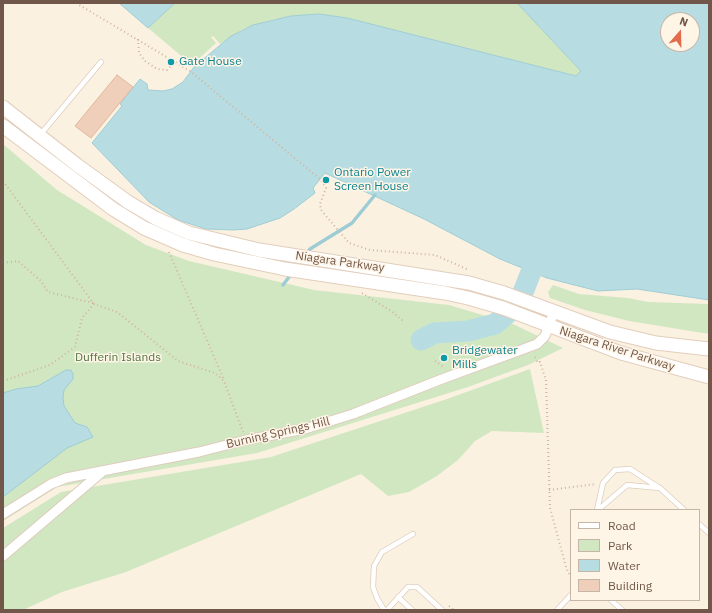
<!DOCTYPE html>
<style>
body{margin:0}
#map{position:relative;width:712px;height:613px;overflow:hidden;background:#fbf1e1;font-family:"IBM Plex Sans",sans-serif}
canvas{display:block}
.frame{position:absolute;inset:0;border:4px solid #715749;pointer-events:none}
.legend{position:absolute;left:570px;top:509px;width:130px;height:92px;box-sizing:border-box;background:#fef5e7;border:1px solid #c6b6a8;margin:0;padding:5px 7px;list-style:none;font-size:12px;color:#715749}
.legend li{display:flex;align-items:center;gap:8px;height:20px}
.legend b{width:20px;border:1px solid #c6b6a8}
.north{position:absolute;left:660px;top:12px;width:40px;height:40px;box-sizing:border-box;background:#fef5e7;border:1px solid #c6b6a8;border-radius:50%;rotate:20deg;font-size:11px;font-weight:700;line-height:16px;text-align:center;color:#715749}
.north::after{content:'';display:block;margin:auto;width:14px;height:18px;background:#e06c4b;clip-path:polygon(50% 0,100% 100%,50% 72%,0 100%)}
</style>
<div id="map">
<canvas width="712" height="613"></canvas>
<div class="frame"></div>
<ul class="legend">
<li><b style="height:5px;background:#fff"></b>Road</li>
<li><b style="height:11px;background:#d1e7c1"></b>Park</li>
<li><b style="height:11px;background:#b7dde3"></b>Water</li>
<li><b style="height:11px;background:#efcfba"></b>Building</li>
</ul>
<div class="north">N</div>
</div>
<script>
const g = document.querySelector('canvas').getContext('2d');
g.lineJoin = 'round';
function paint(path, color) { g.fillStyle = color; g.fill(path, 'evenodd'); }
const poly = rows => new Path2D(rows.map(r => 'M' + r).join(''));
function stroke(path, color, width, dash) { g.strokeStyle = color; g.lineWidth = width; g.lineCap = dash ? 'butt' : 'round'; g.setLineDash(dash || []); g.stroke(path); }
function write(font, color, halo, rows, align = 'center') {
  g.font = font + ' "IBM Plex Sans",sans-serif'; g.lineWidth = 3; g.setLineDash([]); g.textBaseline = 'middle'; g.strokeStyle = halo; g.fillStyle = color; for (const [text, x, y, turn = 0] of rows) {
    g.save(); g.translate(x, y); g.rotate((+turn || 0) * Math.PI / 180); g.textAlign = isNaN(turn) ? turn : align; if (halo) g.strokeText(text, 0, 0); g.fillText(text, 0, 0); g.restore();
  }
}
paint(poly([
 [175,3,517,3,581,71,576,76,347,18,319,14,291,16,260,23,241,30,220,44,213,36,211,37,216,43,192,65,148,28],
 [3,144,57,190,146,245,189,261,314,290,449,305,513,324,563,348,528,365,468,387,257,453,57,487,3,521],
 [553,285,579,294,628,298,648,302,709,304,709,334,629,321,585,310,550,298,548,292],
 [530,369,544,433,492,431,475,441,458,460,437,476,409,492,388,496,361,474,126,572,62,592,23,610,3,610,3,528,61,492,271,457,447,399]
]), '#d1e7c1');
const water = poly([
 [119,3,175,3,148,28,119,3],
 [517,3,709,3,709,300,637,289,598,291,547,278,500,259,424,219,325,173,313,188,315,193,294,209,280,218,247,229,233,230,206,229,178,220,149,202,92,143,122,106,120,104,140,79,147,84,148,90,163,91,172,89,183,82,194,67,231,36,253,25,291,16,319,14,347,18,576,76,581,71,517,3],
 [668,20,692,20,692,44,668,44,668,20],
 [66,370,71,370,73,374,73,379,64,390,63,397,64,406,75,423,87,427,93,437,67,448,3,497,3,393,16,389,38,386,66,370]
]);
paint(water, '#b7dde3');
stroke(water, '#9eccd5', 1);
stroke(poly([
 [307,254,310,249,352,223,375,195],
 [283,285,292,273]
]), '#9eccd5', 3.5);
stroke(poly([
 [421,340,435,333,468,331,495,324,514,308,522,295,531,272]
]), '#b7dde3', 21);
const building = poly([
 [117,75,133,87,91,138,75,126,117,75]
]);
paint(building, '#efcfba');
stroke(building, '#e1b69b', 1);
const service = poly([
 [40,135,101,62],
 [597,510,603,483,615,470,630,469,658,487],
 [598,510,627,485,660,488,684,510],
 [699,524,709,533],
 [398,597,412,610],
 [611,600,622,610],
 [384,610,377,598,373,587,374,566,382,552,413,534],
 [387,610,408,587,417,587,442,610],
 [557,610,571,595]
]);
const minor = poly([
 [3,514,51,484,66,478,199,452,246,440,305,429,353,414,442,379,537,344,545,336,554,312],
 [3,556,103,471]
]);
const secondary = poly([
 [3,107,77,165,128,202,155,218,189,233,259,250,469,283,504,293,610,332,656,343,709,349],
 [3,126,113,209,144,228,183,245,214,254,285,269,445,293,468,298,503,308,621,353,709,377]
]);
stroke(service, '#dfcdbe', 6);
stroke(minor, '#dfcdbe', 11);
stroke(secondary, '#e3cebc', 15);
stroke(poly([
 [76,3,190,71,321,180,326,188,320,204,321,210,349,243,370,250,435,255,469,270],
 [138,39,139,53,145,61,157,69,167,70,175,62],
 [3,181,94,304],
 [169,252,224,380],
 [3,263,18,261,41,281,48,292,93,303],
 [362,293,394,313,404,322],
 [535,357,538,363,540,362,546,380,550,508,566,567,571,578],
 [435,361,445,368],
 [3,381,50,365,75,347,82,318,94,304,117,312,178,361,215,373,224,381,243,432],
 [549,490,596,484],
 [449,606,454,610]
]), '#d3b39e', 2, [1, 3]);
stroke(service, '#fff', 4.5);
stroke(minor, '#fff', 9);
stroke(secondary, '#fff', 13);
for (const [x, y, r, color] of [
 [171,62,4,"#0f9aa8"],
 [326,180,4,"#0f9aa8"],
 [444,358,4,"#0f9aa8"]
]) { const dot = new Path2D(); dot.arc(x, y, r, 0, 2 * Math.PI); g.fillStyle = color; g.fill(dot); stroke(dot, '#fef5e7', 1.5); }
write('12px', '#0d838f', '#fef5e7', [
 ["Gate House",179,62],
 ["Ontario Power",334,173],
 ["Screen House",334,187],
 ["Bridgewater",452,351],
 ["Mills",452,365]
], 'left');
write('12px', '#715749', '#fef5e7', [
 ["Niagara Parkway",340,262,8],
 ["Niagara River Parkway",617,349,18],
 ["Burning Springs Hill",278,433,-13]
]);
write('12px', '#527742', '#fef5e7', [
 ["Dufferin Islands",118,358]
]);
</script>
